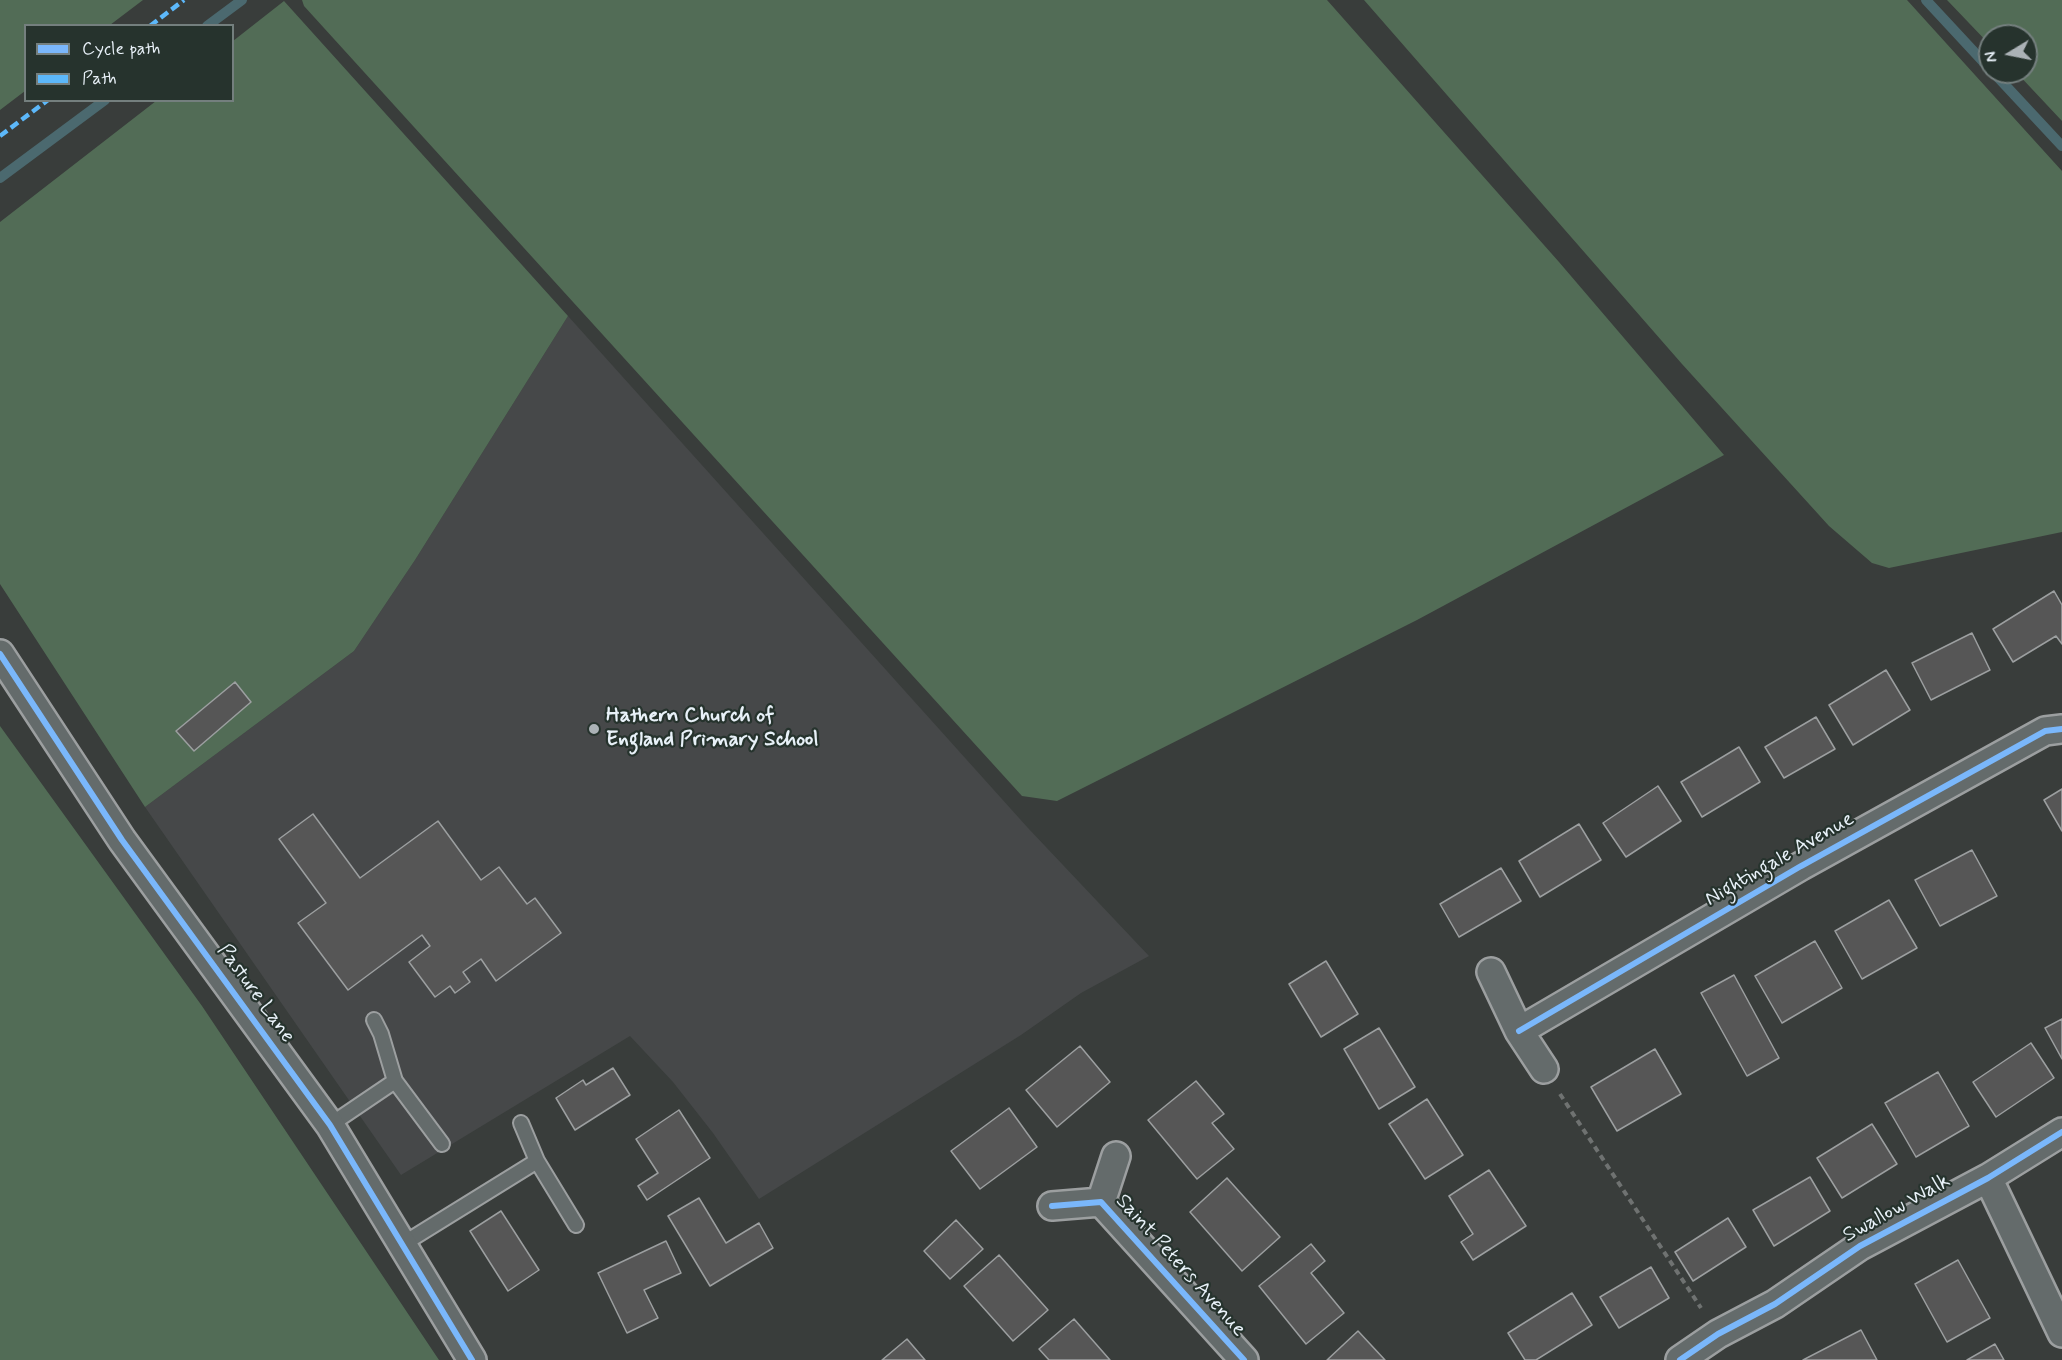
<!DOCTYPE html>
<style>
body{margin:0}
#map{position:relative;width:2062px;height:1360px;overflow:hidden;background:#393d3b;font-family:Mynerve,sans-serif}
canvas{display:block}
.legend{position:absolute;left:24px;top:24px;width:210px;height:78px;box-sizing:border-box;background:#26332d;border:2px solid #747f7e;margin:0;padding:8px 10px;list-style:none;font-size:18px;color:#e8f1f8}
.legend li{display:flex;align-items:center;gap:12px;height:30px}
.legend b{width:30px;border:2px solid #747f7e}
.north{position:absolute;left:1978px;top:24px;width:60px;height:60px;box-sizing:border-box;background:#26332d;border:2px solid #747f7e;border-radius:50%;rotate:260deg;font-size:16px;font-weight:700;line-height:24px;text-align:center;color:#e8f1f8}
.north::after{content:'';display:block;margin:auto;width:21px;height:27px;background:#abb2b6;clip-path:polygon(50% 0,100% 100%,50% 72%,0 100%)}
</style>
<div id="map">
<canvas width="2062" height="1360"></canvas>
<ul class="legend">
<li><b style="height:8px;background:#7ab7fb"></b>Cycle path</li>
<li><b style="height:8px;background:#5cb8fa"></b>Path</li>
</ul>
<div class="north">N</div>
</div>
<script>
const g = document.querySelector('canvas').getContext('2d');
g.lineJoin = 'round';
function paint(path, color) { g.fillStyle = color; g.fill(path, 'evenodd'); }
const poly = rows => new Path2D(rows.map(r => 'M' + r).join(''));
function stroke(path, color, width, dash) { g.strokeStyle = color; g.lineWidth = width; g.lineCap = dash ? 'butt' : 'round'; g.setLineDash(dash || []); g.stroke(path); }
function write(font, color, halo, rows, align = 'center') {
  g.font = font + ' Mynerve,sans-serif'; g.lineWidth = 4.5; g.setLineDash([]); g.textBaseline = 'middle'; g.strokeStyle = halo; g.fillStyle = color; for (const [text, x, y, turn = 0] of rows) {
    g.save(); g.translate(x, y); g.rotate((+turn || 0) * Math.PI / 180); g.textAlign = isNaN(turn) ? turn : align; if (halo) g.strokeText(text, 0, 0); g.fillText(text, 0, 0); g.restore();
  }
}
paint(poly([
 [568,316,1028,828,1149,956,1081,993,1021,1035,759,1199,713,1133,673,1082,630,1036,401,1175,145,807,354,651,415,560]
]), '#464849');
paint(poly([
 [0,0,143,0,110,25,26,26,25,91,0,110],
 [302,0,1327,0,1559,262,1724,455,1417,620,1057,801,1022,796,304,6],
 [1364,0,1907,0,2062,171,2062,532,1889,568,1872,563,1829,526,1682,364],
 [1947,0,2062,0,2062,121,2016,72,2026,72,2026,36,1990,36,1990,45],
 [284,1,568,316,415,560,354,651,145,807,0,584,0,222,156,101,232,100,233,41],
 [0,726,202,1006,439,1360,0,1360]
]), '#526c56');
stroke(poly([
 [1926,0,1990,69],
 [207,26,242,0],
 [1993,72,2062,146],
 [0,178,105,100]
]), '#4b696f', 10);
const building = poly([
 [2054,591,2062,605,2062,644,2056,636,2013,662,1993,629,2054,591],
 [1972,633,1990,670,1931,700,1912,663,1972,633],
 [1886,670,1910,710,1853,745,1829,705,1886,670],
 [235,682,251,702,194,751,176,731,235,682],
 [1816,717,1835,749,1784,778,1765,747,1816,717],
 [1739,747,1760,782,1702,817,1681,782,1739,747],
 [1658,786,1681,821,1626,857,1603,823,1658,786],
 [2062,789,2062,831,2044,800,2062,789],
 [313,814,360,878,438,821,481,880,499,867,527,904,535,898,561,933,496,981,481,959,463,972,470,982,455,993,450,986,435,997,409,962,430,946,422,935,348,990,298,923,326,903,279,839,313,814],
 [1579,824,1601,860,1540,897,1519,861,1579,824],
 [1972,850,1997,896,1940,926,1915,880,1972,850],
 [1501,868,1521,901,1459,937,1440,904,1501,868],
 [1889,900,1917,948,1862,979,1835,931,1889,900],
 [1815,941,1842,988,1782,1023,1755,976,1815,941],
 [1326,961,1358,1014,1321,1037,1289,984,1326,961],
 [1734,975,1779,1058,1747,1076,1701,993,1734,975],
 [2062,1019,2062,1059,2045,1028,2062,1019],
 [1379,1028,1415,1087,1379,1109,1344,1049,1379,1028],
 [2031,1043,2054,1078,1996,1117,1973,1082,2031,1043],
 [1080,1046,1110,1082,1057,1127,1026,1090,1080,1046],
 [1655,1049,1681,1094,1617,1131,1591,1087,1655,1049],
 [613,1068,630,1095,575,1130,556,1098,583,1080,586,1085,613,1068],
 [1938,1072,1969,1126,1916,1157,1885,1103,1938,1072],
 [1196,1081,1224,1114,1212,1123,1234,1149,1197,1179,1148,1120,1196,1081],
 [1427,1099,1463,1155,1425,1179,1389,1124,1427,1099],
 [1009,1108,1037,1147,980,1189,951,1151,1009,1108],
 [679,1110,710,1158,647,1200,638,1186,658,1173,636,1139,679,1110],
 [1872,1124,1897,1164,1842,1198,1817,1158,1872,1124],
 [1489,1170,1526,1226,1473,1260,1461,1242,1473,1234,1449,1196,1489,1170],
 [1810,1177,1830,1211,1774,1246,1753,1210,1810,1177],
 [1227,1178,1280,1237,1242,1271,1190,1212,1227,1178],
 [699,1198,726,1243,759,1223,773,1248,710,1286,668,1216,699,1198],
 [501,1211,539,1270,508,1291,470,1231,501,1211],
 [1728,1218,1746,1247,1693,1281,1675,1252,1728,1218],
 [956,1220,983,1249,950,1279,924,1251,956,1220],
 [666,1241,681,1273,644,1290,658,1318,627,1333,598,1273,666,1241],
 [1311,1244,1325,1261,1311,1273,1344,1313,1306,1344,1259,1286,1311,1244],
 [999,1255,1048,1310,1013,1341,964,1286,999,1255],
 [1958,1260,1990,1318,1947,1342,1915,1284,1958,1260],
 [1651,1267,1669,1298,1619,1328,1600,1297,1651,1267],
 [1572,1293,1592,1325,1536,1360,1525,1360,1508,1333,1572,1293],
 [1074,1319,1110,1360,1049,1360,1039,1349,1074,1319],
 [1861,1330,1877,1360,1803,1360,1861,1330],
 [1358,1331,1385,1360,1327,1360,1358,1331],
 [907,1339,925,1360,882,1360,907,1339],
 [1995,1344,2004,1360,1967,1360,1995,1344]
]);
paint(building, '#565656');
stroke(building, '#9c9fa0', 1.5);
const lane = poly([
 [374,1020,381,1034,395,1081,442,1144],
 [330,1125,395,1081],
 [537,1161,576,1225],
 [403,1244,537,1161,521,1123]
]);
const street = poly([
 [0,654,122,840,330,1125,472,1360],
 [1491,972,1519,1031,1544,1069],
 [1519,1031,1801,866,2045,731,2062,729],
 [1988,1178,2062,1333],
 [1101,1202,1116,1156],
 [1052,1206,1101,1202,1244,1360],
 [1680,1360,1718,1334,1775,1304,1860,1246,1988,1178,2062,1132]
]);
stroke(lane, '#9c9fa0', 18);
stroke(street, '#9c9fa0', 32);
stroke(poly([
 [1560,1094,1701,1308]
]), '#6f7271', 4, [6, 4.5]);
stroke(lane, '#646b6b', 14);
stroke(street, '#646b6b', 27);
stroke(poly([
 [150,26,184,0],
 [0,136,48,100]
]), '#5cb8fa', 4.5, [9, 4.5]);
stroke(poly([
 [0,654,122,840,330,1125,472,1360],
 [1519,1031,1801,866,2045,731,2062,729],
 [1052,1206,1101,1202,1244,1360],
 [1680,1360,1718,1334,1775,1304,1860,1246,1988,1178,2062,1132]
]), '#7ab7fb', 6);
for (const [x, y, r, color] of [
 [594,729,6,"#abb2b6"]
]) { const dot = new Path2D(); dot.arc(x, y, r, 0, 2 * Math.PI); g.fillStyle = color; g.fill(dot); stroke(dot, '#26332d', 2); }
write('bold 21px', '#e8f1f8', '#26332d', [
 ["Hathern Church of",606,717],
 ["England Primary School",606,741]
], 'left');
write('21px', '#e8f1f8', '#26332d', [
 ["Nightingale Avenue",1780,860,-30],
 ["Pasture Lane",255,994,54],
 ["Swallow Walk",1897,1209,-29],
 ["Saint Peters Avenue",1180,1266,48]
]);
</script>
